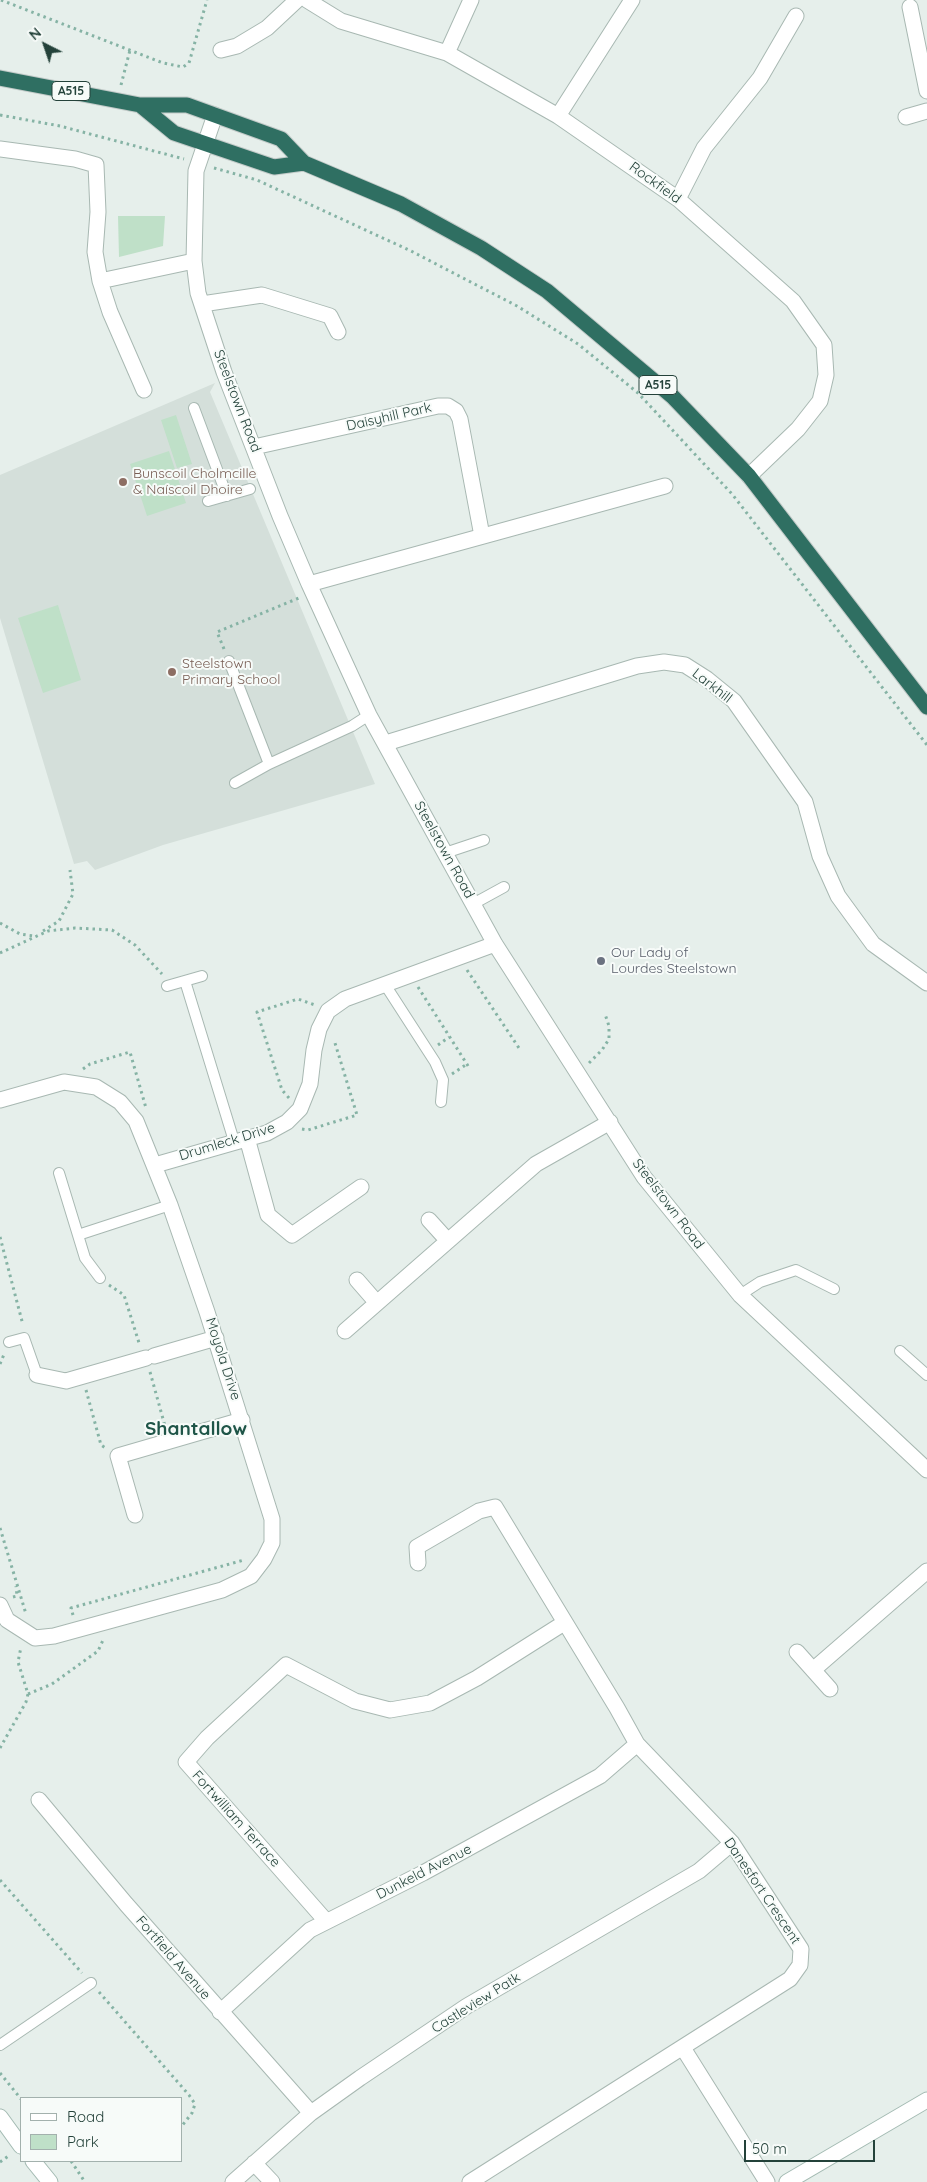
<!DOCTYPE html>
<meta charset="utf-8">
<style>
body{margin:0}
#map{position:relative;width:927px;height:2182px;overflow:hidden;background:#e6efeb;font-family:Quicksand,sans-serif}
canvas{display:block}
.legend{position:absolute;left:20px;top:2097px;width:162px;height:65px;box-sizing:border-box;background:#f7fbf9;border:1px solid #a3b1ad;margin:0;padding:6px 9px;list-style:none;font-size:15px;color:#24423a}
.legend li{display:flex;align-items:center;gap:10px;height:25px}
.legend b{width:25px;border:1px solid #a3b1ad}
.north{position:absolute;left:20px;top:20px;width:50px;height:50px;-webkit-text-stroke:4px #f7fbf9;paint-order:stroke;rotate:319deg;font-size:14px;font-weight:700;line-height:20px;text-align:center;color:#24423a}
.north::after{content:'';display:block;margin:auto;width:18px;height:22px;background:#24423a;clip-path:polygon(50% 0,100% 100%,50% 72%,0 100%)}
.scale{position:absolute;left:744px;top:2140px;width:131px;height:22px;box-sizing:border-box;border:2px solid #24423a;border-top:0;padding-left:6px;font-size:15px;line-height:18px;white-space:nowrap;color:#24423a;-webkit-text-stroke:4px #f7fbf9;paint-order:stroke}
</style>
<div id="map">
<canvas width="927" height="2182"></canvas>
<ul class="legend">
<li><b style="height:6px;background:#fff"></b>Road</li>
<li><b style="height:14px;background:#bfe0c8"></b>Park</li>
</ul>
<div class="north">N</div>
<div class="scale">50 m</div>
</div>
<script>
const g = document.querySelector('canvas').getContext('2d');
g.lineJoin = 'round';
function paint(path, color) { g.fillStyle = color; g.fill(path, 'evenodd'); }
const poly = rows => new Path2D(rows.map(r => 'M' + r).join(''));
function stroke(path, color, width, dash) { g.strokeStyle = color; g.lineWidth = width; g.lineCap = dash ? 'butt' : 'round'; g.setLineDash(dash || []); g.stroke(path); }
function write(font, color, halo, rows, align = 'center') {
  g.font = font + ' Quicksand,sans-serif'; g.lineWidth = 4; g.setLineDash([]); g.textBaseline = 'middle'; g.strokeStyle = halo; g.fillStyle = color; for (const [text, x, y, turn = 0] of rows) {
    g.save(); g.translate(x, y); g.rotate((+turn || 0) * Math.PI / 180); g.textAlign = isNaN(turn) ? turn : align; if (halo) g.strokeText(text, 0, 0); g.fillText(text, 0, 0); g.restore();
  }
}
paint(poly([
 [215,383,210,392,375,784,163,845,95,870,87,861,74,864,0,618,0,475]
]), '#d4dfda');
paint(poly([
 [118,216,165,216,163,246,119,257],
 [176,415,192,464,177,468,161,420],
 [169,451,186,503,147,516,130,464],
 [58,605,81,680,43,693,18,618]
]), '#bfe0c8');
const lane = poly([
 [194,408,227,496],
 [208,501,250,489],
 [229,661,269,764],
 [235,783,269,764,352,726,369,715],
 [445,853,484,840],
 [473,904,504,887],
 [185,981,234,1141],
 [384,983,435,1062,443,1080,441,1102],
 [167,986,202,976],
 [59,1173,85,1258,100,1278],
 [78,1235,170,1205],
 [740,1295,760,1282,796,1270,834,1289],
 [9,1342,24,1338,37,1375],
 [900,1351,927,1375],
 [0,2045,91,1983]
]);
const street = poly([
 [307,0,341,21,447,53,558,116,678,199,793,301,824,345,826,375,820,401,798,429,749,476],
 [910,7,927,91],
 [221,50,237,46,267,28,297,0],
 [447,53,471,0],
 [215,115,196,171,194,261,198,293,224,372,280,516,309,584,369,715,495,944,644,1177,740,1295,927,1470],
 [558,116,632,0],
 [906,117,927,111],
 [0,149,75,159,96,165,98,212,95,252,100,281,110,312,144,390],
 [678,199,704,148,760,78,796,16],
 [100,281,194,261],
 [202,304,262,295,330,316,338,332],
 [254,447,438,406,448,406,456,411,460,419,482,536],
 [309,584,665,486],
 [386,743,637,666,664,662,685,665,707,679,734,701,805,802,820,856,838,896,873,944,927,983],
 [0,1100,64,1082,96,1087,120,1102,136,1121,170,1205,207,1312,272,1519,272,1543,264,1559,251,1576,222,1590,54,1636,35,1638,7,1620,0,1605],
 [247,1138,268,1215,292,1235,361,1187],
 [155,1165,267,1133,287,1122,300,1109,310,1084,314,1050,319,1029,328,1011,345,999,495,944],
 [429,1220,448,1241],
 [357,1280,377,1303],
 [345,1331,536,1164,610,1122],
 [154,1356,216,1338],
 [37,1375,66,1381,146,1358],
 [135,1515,118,1456,242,1420],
 [418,1563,417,1547,479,1511,495,1507,617,1708,637,1744,732,1843,801,1949,800,1965,790,1979,470,2182],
 [797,1652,830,1689],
 [813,1670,927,1571],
 [39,1800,126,1904,311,2113],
 [326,1921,186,1762,207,1738,286,1665,355,1701,390,1710,430,1703,477,1678,564,1623],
 [220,2012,310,1930,423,1873,600,1776,637,1744],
 [683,2048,767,2182],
 [254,2163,272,2182],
 [233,2182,311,2113,360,2078,467,2006,699,1871,732,1843]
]);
const secondary = poly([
 [0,2117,21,2146],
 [33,2161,50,2182],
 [787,2182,927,2100]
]);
const highway = poly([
 [0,78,140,105,187,105,281,139,304,163,401,204,481,248,547,291,673,397,749,476,927,707],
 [140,105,174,133,274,167,304,163]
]);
stroke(lane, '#a8b8b2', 12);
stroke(street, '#a8b8b2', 17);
stroke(secondary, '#a4bbb3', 17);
stroke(highway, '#c2cac8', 17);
stroke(poly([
 [1,0,163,63,183,67,189,63,207,0],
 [121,85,130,50],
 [0,115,60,126,184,159],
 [214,168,257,180,411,251,517,306,578,344,638,393,732,494,927,745],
 [224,649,217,632,299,598],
 [0,923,20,934,34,936],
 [43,931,59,921,73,894,70,870],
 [0,953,48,931,75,928,112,930,135,945,162,974],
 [467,970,519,1048],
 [418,987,470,1069],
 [438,1045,449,1037],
 [589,1063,602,1050,609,1039,609,1026,605,1014],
 [83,1069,90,1064,130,1052,146,1108],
 [452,1074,467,1064],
 [289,1098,282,1090,257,1012,298,999,315,1005],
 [302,1129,308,1130,357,1115,335,1043,332,1041],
 [0,1237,23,1325],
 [109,1285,124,1295,140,1346],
 [0,1364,5,1352],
 [150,1372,165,1426],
 [86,1390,101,1445,107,1449],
 [0,1528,26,1614],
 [13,1597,17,1596,16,1586],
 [73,1615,71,1608,244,1560],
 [28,1694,52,1684,98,1651,104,1638],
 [0,1748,26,1702,28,1694,18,1662,21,1647],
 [0,1880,82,1973],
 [99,1992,189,2095,195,2104,192,2113,181,2127],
 [0,2073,21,2099],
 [71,2161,85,2182],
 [0,2162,10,2155]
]), '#86b3a5', 3, [2.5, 4]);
stroke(lane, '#fff', 10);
stroke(street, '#fff', 15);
stroke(secondary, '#fff', 15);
stroke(highway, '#2f6f62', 15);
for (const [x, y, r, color] of [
 [123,482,5,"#8d6e63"],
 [172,672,5,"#8d6e63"],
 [601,961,5,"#6b7280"]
]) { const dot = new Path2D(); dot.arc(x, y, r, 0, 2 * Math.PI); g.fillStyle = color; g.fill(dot); stroke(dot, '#f7fbf9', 2); }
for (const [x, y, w] of [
 [71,91,38],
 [658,385,38]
]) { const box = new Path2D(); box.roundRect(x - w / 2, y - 9.5, w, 19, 4); g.fillStyle = '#f7fbf9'; g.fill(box); stroke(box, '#24423a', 1); }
write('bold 12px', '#24423a', null, [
 ["A515",71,91],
 ["A515",658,385]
]);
write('14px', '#24423a', '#f7fbf9', [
 ["Rockfield",655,183,36],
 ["Steelstown Road",237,401,69],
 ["Daisyhill Park",389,417,-13],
 ["Larkhill",712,686,38],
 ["Steelstown Road",444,850,61],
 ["Drumleck Drive",227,1142,-17],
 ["Steelstown Road",668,1204,53],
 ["Moyola Drive",223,1359,72],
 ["Fortwilliam Terrace",236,1819,48],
 ["Dunkeld Avenue",424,1872,-27],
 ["Danesfort Crescent",762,1891,56],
 ["Fortfield Avenue",173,1958,49],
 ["Castleview Patk",476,2003,-32]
]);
write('14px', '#785e54', '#f7fbf9', [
 ["Bunscoil Cholmcille",133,474],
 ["& Naíscoil Dhoire",133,490],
 ["Steelstown",182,664],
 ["Primary School",182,680]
], 'left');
write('14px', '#5b616d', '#f7fbf9', [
 ["Our Lady of",611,953],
 ["Lourdes Steelstown",611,969]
], 'left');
write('bold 19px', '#1f5548', '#f7fbf9', [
 ["Shantallow",196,1429]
]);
</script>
